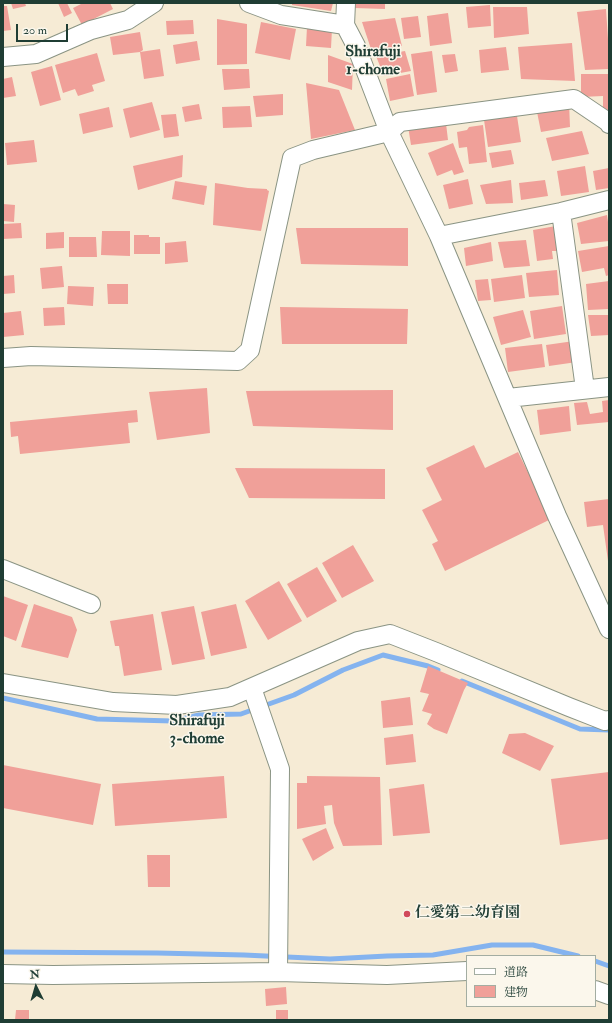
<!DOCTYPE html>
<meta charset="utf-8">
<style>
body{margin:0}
#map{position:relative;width:612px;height:1023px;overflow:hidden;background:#f6ebd5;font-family:"IM FELL Double Pica","Noto Serif JP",serif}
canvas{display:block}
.frame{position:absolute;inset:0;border:4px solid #1f3d34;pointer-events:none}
.legend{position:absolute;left:466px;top:955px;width:130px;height:52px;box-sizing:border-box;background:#fbf7ec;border:1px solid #a3ada2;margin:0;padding:5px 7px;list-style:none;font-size:12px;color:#1f3d34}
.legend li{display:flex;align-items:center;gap:8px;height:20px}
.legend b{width:20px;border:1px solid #a3ada2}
.north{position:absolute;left:16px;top:967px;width:40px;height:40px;-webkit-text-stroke:3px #fbf7ec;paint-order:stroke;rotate:355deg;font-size:11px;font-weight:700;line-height:16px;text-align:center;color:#1f3d34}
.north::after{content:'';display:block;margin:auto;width:14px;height:18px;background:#1f3d34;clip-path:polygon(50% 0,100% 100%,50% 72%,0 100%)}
.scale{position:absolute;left:16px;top:24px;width:52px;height:18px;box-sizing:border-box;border:2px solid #1f3d34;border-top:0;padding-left:5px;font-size:12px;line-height:14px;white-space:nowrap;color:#1f3d34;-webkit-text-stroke:3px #fbf7ec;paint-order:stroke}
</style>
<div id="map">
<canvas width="612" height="1023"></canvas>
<div class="frame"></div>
<ul class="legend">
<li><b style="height:5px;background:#fff"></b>道路</li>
<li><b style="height:11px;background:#f0a099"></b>建物</li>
</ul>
<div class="north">N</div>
<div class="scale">20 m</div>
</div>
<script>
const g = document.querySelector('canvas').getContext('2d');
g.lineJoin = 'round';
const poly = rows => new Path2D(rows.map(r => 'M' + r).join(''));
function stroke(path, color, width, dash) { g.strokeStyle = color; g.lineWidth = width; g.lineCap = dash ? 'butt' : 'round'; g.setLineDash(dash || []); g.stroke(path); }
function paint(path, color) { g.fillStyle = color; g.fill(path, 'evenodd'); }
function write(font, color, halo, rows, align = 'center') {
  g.font = font + ' "IM FELL Double Pica","Noto Serif JP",serif'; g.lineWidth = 3; g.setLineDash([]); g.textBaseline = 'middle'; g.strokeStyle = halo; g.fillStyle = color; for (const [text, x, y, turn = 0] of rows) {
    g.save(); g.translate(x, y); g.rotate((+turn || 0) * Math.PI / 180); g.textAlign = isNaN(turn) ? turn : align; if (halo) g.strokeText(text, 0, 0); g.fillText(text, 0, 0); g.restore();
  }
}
stroke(poly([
 [462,681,580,729,609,730],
 [3,698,97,719,173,721,199,715,241,714,294,695,343,670,383,655,428,666,438,670],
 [3,952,157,953,244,955,330,959,387,956,433,955,492,945,533,945,578,956],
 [595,961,609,966]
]), '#84b3ef', 5);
paint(poly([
 [11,3,25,3,26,6,13,9],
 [58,3,67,3,72,13,64,17],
 [83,3,110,3,113,9,82,25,73,8],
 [292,3,333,3,331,11,292,5],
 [355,3,385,3,385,9,354,8],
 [490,5,491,26,468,28,466,7],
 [3,6,7,6,11,30,3,31],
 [493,7,527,7,529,34,494,38],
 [606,9,609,54,609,69,585,70,577,12],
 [448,13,452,43,430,46,427,16],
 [418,16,421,37,404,39,401,18],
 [395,18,402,46,372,52,362,22],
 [217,19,247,24,247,64,217,65],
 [193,20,194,34,167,35,166,21],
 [261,22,296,29,290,60,255,53],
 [307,27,332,29,331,48,306,46],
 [140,32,143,50,140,52,160,49,164,76,144,79,140,52,113,55,110,37],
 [197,41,200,60,176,64,173,45],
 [572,43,575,81,521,79,518,47],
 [506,47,509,70,481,73,479,50],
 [405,51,411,71,384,76,376,56],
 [432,51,437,92,417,95,411,54],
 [97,53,105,81,92,85,94,91,78,96,75,89,63,93,55,65],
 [455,54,458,71,445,73,442,55],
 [328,55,353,64,352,90,328,82],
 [52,66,61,100,40,106,31,72],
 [222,69,249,69,250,88,224,90],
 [410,74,414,96,390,101,386,79],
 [581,74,609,74,609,110,603,110,603,96,581,97],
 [12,77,16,96,3,98,3,79],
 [306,83,339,90,355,130,311,139],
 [283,94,283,115,256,117,253,96],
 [152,102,160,130,130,138,123,109],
 [535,102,569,102,570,127,541,132],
 [199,104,202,119,185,122,182,107],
 [250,106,252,127,223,128,222,107],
 [109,107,113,127,83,134,79,114],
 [176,114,179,136,164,138,161,115],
 [445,115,448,140,411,145,407,120],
 [517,116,521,142,488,147,484,120],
 [483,125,487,162,469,164,467,147,459,148,457,132,467,130,469,127],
 [582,131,589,154,552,161,546,138],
 [34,140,37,162,7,165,5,143],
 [453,143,464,172,454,175,452,170,437,176,428,153],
 [511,150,514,164,492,168,489,153],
 [183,155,182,177,138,190,133,166],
 [585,166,589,192,561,196,557,171],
 [609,168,609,188,596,190,593,171],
 [468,179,473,204,449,209,443,185],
 [511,180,513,203,486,204,480,185],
 [545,180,548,196,521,200,519,183],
 [175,181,207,186,204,205,172,199],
 [215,183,248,188,267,189,267,190,269,191,261,231,213,225],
 [3,204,15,205,14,222,3,221],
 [607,215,609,229,609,241,581,244,577,223],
 [21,223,22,238,3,239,3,224],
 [556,226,560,251,552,251,553,259,537,261,533,230],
 [296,228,408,228,408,266,301,264],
 [102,231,130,231,130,256,101,255],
 [64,232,64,248,46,249,46,233],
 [134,235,149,235,149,237,160,237,160,254,134,254],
 [69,237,96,237,97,257,69,257],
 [526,240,530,266,504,268,498,242],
 [186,241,188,262,165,264,165,243],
 [491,242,493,261,466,266,464,248],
 [609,246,609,275,606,276,604,268,582,272,578,251],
 [62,266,64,287,42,289,40,268],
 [557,270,559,295,529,297,526,273],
 [14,275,15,293,3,294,3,276],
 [522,275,525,298,494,302,491,279],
 [488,279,491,300,478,301,475,280],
 [609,281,609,309,588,310,586,284],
 [107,284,128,284,128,304,108,304],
 [68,286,94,287,93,306,67,304],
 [562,306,566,334,534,339,530,311],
 [64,307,65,325,44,326,43,308],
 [280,307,408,309,407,344,282,344],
 [523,310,531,337,501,345,493,317],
 [21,311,24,335,3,337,3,313],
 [588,315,609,315,609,335,591,336],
 [574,341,577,362,549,366,546,345],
 [542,344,545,367,508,372,505,348],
 [207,388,210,433,157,440,149,392],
 [393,390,393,430,253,426,246,391],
 [609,400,609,422,577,425,574,403,587,402,590,414,603,412,602,401],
 [569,406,571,431,540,435,537,410],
 [137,410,138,422,128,423,130,443,20,454,18,436,11,437,10,422],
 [474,445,485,468,518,452,551,519,445,571,432,544,438,541,422,510,442,500,426,468],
 [235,468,385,469,385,499,249,498],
 [609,499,609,561,608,561,603,525,587,527,584,502],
 [353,545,374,581,342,598,322,563],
 [317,567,337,601,307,618,287,584],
 [279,581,302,621,268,640,245,601],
 [3,596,28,605,16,641,3,636],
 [34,604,72,617,77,630,68,658,21,647],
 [236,604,247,648,211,656,201,612],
 [194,606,205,659,172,665,161,612],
 [153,614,162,670,124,676,119,646,115,646,110,621],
 [428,666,468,683,464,690,447,734,434,729,427,724,432,714,422,711,429,694,420,692],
 [410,697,413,725,383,728,381,701],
 [525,733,554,746,540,771,502,753,509,734],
 [413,734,416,762,386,765,384,738],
 [3,765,101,784,93,825,3,808],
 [609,772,609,839,560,845,551,779],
 [224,776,227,818,115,826,112,784],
 [307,776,380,777,382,845,343,846,334,823,332,805,324,806,326,824,297,829,297,783,307,783],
 [424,784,430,833,393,836,389,789],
 [326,828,334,848,313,861,302,839],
 [147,855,170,855,170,887,148,887],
 [286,987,287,1004,266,1006,265,989],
 [16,1010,29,1010,29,1020,15,1020],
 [276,1010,288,1010,288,1020,276,1020]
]), '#f0a099');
const minor = poly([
 [249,3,281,15,345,25],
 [346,3,345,25,356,46,389,132,439,236,557,516,609,629],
 [3,57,36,54,91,30,128,20,154,3],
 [561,212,585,389],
 [439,236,561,212,609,200],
 [3,358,31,356,238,361,250,350,292,158,313,150,389,132,400,122,574,99,608,122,609,124],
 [508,398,609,387],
 [3,569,91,604],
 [3,683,113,702,177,705,230,697,358,641,390,634,436,652,569,707,605,721,609,720],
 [252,688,280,769,278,972],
 [3,974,53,975,278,972,387,975,467,971],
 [595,990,609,995]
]);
stroke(minor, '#8a9484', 20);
stroke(minor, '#fff', 18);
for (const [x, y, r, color] of [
 [407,914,4,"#d1495b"]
]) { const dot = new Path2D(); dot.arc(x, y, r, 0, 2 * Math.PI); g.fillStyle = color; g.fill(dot); stroke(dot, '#fbf7ec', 1.5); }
write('bold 15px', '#1f3d34', '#fbf7ec', [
 ["仁愛第二幼育園",415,914]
], 'left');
write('bold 16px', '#1f3d34', '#fbf7ec', [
 ["Shirafuji",373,53],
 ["1-chome",373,71],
 ["Shirafuji",197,722],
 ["3-chome",197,740]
]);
</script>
